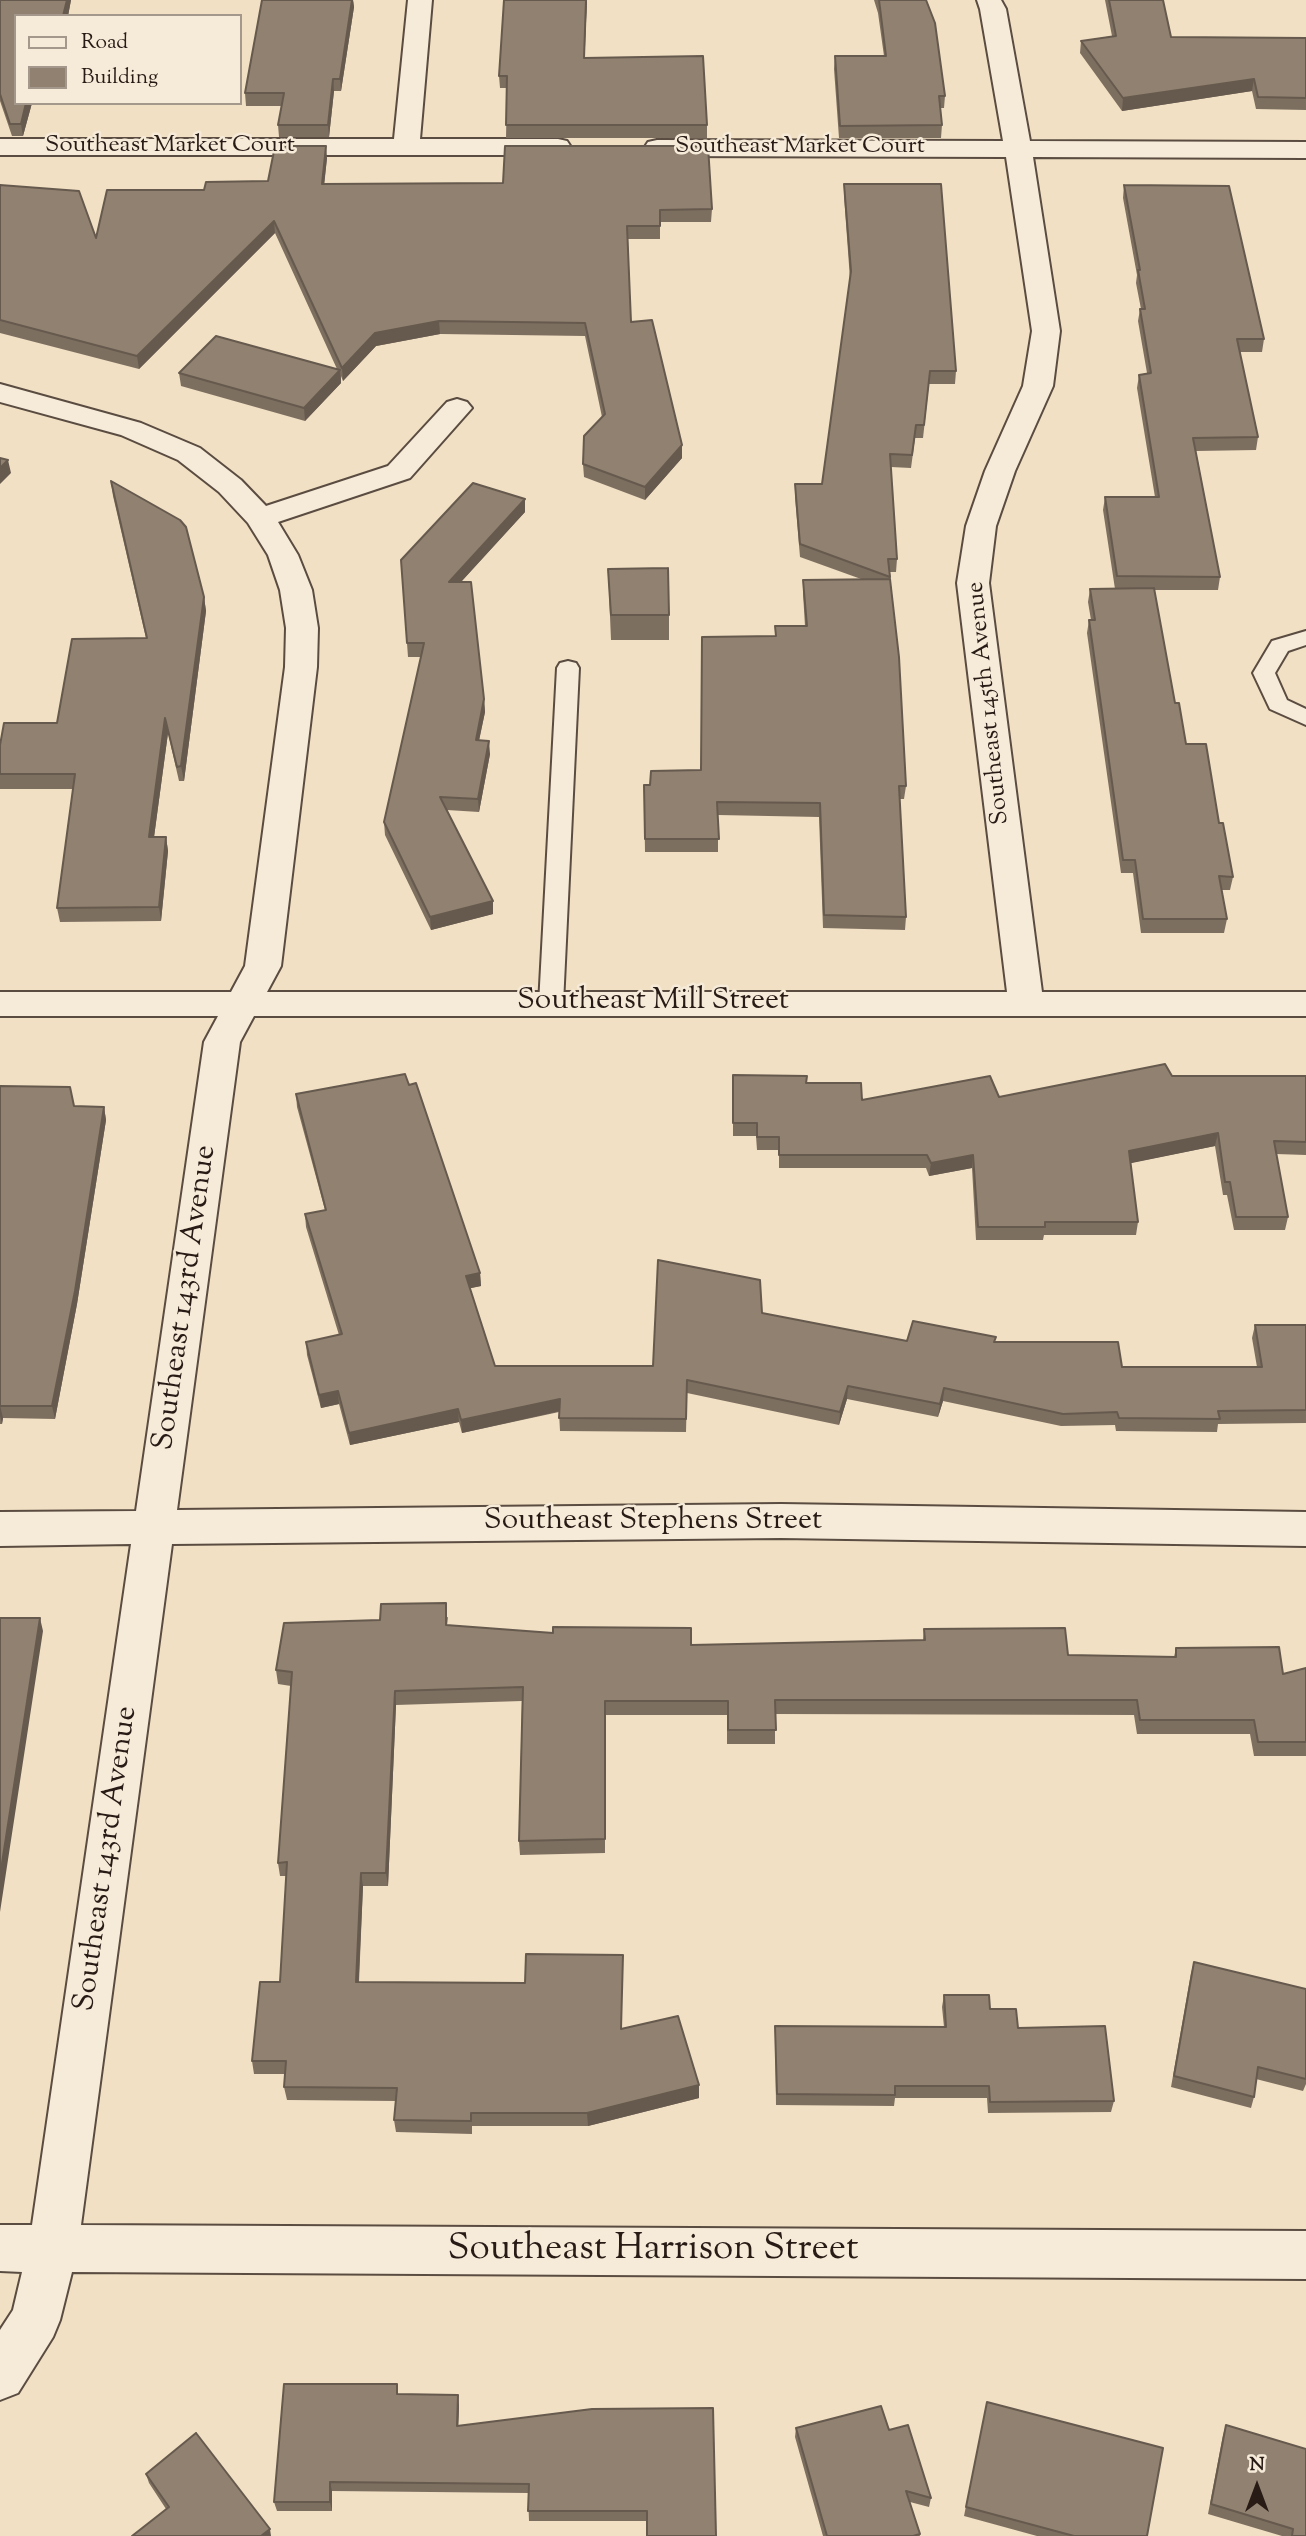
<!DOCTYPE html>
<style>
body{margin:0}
#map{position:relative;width:1306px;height:2536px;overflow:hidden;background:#f1e0c4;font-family:"Sorts Mill Goudy",serif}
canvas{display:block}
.legend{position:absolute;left:14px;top:14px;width:228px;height:91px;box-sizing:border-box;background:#f6ebd9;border:2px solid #a4978b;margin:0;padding:9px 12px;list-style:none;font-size:21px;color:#281a15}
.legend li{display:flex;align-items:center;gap:14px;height:35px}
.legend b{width:35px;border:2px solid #a4978b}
.north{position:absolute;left:1222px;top:2452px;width:70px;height:70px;-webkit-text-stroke:5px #f6ebd9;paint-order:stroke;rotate:0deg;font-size:19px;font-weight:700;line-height:28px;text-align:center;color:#281a15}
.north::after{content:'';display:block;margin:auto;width:24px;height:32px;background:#281a15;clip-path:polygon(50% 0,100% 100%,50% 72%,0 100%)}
</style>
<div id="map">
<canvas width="1306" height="2536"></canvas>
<ul class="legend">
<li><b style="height:9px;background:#f6ebd9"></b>Road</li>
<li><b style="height:19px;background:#918170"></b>Building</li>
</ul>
<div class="north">N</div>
</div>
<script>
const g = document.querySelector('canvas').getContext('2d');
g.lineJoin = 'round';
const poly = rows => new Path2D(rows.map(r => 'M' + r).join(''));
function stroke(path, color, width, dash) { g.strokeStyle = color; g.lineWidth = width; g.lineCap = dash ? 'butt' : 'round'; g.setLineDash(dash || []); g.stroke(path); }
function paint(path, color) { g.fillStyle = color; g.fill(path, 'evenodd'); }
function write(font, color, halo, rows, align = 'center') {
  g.font = font + ' "Sorts Mill Goudy",serif'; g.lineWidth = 5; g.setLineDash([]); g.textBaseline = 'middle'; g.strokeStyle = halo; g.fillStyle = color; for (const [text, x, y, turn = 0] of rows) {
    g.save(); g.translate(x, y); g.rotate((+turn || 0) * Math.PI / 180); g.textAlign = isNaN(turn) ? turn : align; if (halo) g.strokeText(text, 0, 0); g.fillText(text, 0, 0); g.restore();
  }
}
const service = poly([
 [1306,631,1306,645,1288,651,1275,673,1287,700,1306,709,1306,725,1270,709,1253,673,1272,641,1306,631],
 [568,661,576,663,579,668,563,1004,560,1010,551,1013,542,1010,539,1004,557,668,560,663,568,661]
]);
const minor = poly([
 [408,0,432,0,420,139,558,139,567,141,571,147,567,153,558,155,0,155,0,139,394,139,408,0],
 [977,0,1001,0,1006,9,1030,141,1306,142,1306,158,1033,157,1060,331,1053,386,1015,471,996,526,989,583,1042,992,1306,992,1306,1016,254,1016,240,1042,177,1510,781,1504,1306,1512,1306,1546,781,1538,172,1544,81,2225,1306,2231,1306,2279,72,2272,60,2320,53,2337,18,2393,0,2400,0,2330,13,2310,22,2272,0,2271,0,2225,32,2225,131,1544,0,1546,0,1512,136,1511,204,1042,218,1016,0,1016,0,992,231,992,245,966,285,667,286,628,280,590,268,555,248,523,219,492,178,460,121,435,0,402,0,384,141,423,200,448,241,480,266,506,388,466,447,402,457,399,467,402,472,408,410,478,278,522,298,555,312,590,318,628,317,667,281,966,267,992,1007,992,957,583,966,526,985,471,1023,386,1032,331,1006,157,657,156,648,154,644,148,648,142,657,140,1003,141,980,9,977,0]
]);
stroke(service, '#5a4c41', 4);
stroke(minor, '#5a4c41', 4);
paint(service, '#f6ebd9');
paint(minor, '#f6ebd9');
paint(poly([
 [0,0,71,0,68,16,16,16,32,103,23,136,12,136,0,101],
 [262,0,353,0,354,7,341,91,334,91,329,137,279,137,278,125,282,106,246,106,245,93],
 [504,0,587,0,584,58,707,125,707,138,506,138,507,88,500,88,499,76],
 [874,0,926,0,945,96,944,108,940,108,942,125,941,138,839,138,834,69,835,56,884,56,878,13],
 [1105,0,1163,0,1171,37,1306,38,1306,110,1256,109,1252,91,1122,111,1080,53,1081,41,1112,36],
 [327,158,324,184,712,209,711,222,660,222,660,239,628,239,631,322,682,458,645,500,584,477,583,464,602,417,585,336,440,334,376,346,343,381,341,376,341,383,305,421,181,386,179,373,337,369,275,233,139,369,0,333,0,185,96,238,204,190,268,181],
 [844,184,956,371,955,384,929,384,923,438,915,438,911,468,891,467,897,559,896,572,890,572,906,786,904,799,900,799,906,917,905,930,823,928,819,817,718,815,718,852,645,852,644,785,650,785,701,770,775,636,775,626,805,626,803,593,803,580,861,579,800,557,795,497,795,484,822,484,850,279,844,196],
 [1124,185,1264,339,1262,352,1240,352,1258,437,1256,450,1196,451,1220,577,1218,590,1154,590,1175,703,1186,744,1219,823,1233,877,1230,890,1221,890,1227,919,1224,933,1141,933,1133,873,1121,873,1087,633,1089,620,1091,620,1088,602,1090,589,1115,589,1103,510,1105,497,1155,497,1137,388,1139,375,1147,373,1138,321,1140,309,1141,309,1136,283,1137,275,1123,198],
 [111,481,204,597,206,611,184,781,179,781,168,733,154,837,166,837,168,851,161,921,60,922,57,908,73,789,0,789,0,745,57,723,146,638,113,496],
 [525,499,525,512,461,582,484,699,485,712,479,741,490,754,479,812,447,810,493,914,431,930,385,835,384,822,421,657,408,657,401,560],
 [608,569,669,615,669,640,611,640],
 [733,1075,806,1083,862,1100,999,1097,1172,1076,1306,1076,1306,1155,1276,1154,1288,1217,1285,1230,1234,1230,1227,1195,1223,1195,1215,1146,1130,1163,1138,1222,1136,1235,1044,1235,1043,1240,976,1240,972,1168,929,1176,926,1168,779,1168,779,1150,757,1150,756,1136,733,1136],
 [0,1086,74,1106,104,1107,106,1120,77,1304,55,1419,3,1418,2,1424,0,1424],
 [296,1094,480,1273,481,1286,470,1288,495,1366,653,1366,762,1313,907,1341,995,1342,1122,1367,1257,1367,1252,1338,1255,1325,1306,1325,1306,1423,1218,1424,1217,1432,1116,1431,1115,1425,1061,1426,943,1401,938,1417,847,1399,839,1425,687,1393,686,1432,560,1431,559,1412,462,1433,459,1422,350,1445,339,1404,321,1408,307,1355,306,1342,339,1335,306,1227,305,1214,325,1210,297,1107],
 [448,1617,447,1626,691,1645,923,1640,924,1629,1068,1655,1174,1657,1176,1648,1283,1674,1306,1668,1306,1756,1254,1756,1250,1734,1137,1734,1134,1715,775,1714,775,1744,727,1744,727,1715,605,1715,605,1853,520,1855,519,1841,522,1701,396,1705,388,1886,363,1886,359,1982,622,2029,699,2098,588,2126,472,2126,472,2134,396,2132,394,2120,396,2101,287,2100,284,2087,285,2074,254,2074,252,2061,280,1982,286,1876,280,1876,278,1863,291,1686,278,1684,276,1670],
 [1194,1962,1306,1989,1306,2084,1303,2091,1256,2079,1254,2097,1251,2108,1171,2087,1191,1973],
 [944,1995,990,2009,1018,2028,1114,2101,1111,2112,988,2113,987,2098,895,2098,894,2106,776,2105,775,2026,944,2027,942,2007],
 [399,2394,459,2405,458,2426,713,2408,647,2521,529,2521,528,2493,332,2491,332,2511,277,2511,274,2502],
 [987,2402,1147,2536,1037,2536,964,2516],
 [1226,2425,1306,2536,1282,2536,1208,2514,1223,2435],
 [796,2428,889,2430,931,2498,929,2507,910,2502,920,2536,823,2536,795,2437],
 [146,2474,271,2536,166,2509,149,2483]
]), '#7d6f60');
paint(poly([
 [67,0,71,0,68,16,63,16],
 [352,0,353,0,354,7,341,91,340,79],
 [586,0,587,0,584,71,584,58],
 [333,79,334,91,329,137,328,125],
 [1254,79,1252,91,1122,111,1123,98],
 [26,103,32,103,23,136,21,124],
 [326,146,327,158,323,196,322,184],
 [274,221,275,233,139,369,137,356],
 [439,321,440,334,376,346,343,381,342,368,375,333],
 [340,370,341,383,305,421,304,408],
 [682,445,682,458,645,500,645,487],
 [8,460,11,473,0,484,0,468],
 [525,499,525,512,449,595,449,582],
 [204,597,206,611,184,781,181,766],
 [484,699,485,712,476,754,476,740],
 [165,718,168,733,152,852,149,837],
 [489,741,490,754,479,812,478,799],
 [166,837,168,851,161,921,159,907],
 [493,901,493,914,431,930,430,917],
 [104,1107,106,1120,77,1304,55,1419,52,1406],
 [1218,1133,1215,1146,1127,1164,1129,1151],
 [973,1155,972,1168,929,1176,931,1163],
 [480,1273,481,1286,467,1289,466,1276],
 [848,1386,847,1399,839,1425,840,1412],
 [944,1388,943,1401,938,1417,940,1404],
 [338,1391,339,1404,321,1408,319,1395],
 [560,1399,560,1411,462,1433,461,1420],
 [0,1405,3,1418,2,1424,0,1416],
 [458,1409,459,1422,350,1445,349,1433],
 [40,1618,43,1631,0,1912,0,1876],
 [395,1691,396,1705,388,1886,386,1873],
 [361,1873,363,1886,358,1995,356,1982],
 [699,2085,699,2098,588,2126,587,2113],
 [458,2395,459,2405,458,2436,457,2426],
 [330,2482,332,2491,332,2511,330,2502],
 [270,2529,271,2536,261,2536]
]), '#665a4e');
const building = poly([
 [0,0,67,0,63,16,16,16,16,103,26,103,21,124,10,124,0,94,0,0],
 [262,0,352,0,340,79,333,79,328,125,278,125,284,93,245,93,262,0],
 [504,0,586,0,584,58,703,56,707,125,506,125,507,76,499,76,504,0],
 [879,0,926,0,935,23,945,96,939,96,942,125,840,126,835,56,886,56,879,0],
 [1109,0,1163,0,1171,37,1306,38,1306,98,1258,97,1254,79,1123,98,1081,41,1116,36,1109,0],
 [275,146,326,146,322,184,503,183,505,146,708,146,712,209,660,210,660,226,627,226,631,322,652,320,682,445,645,487,583,464,584,436,605,414,585,323,439,321,375,333,342,368,274,221,137,356,0,320,0,185,79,191,96,238,107,190,204,190,206,182,268,181,275,146],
 [844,184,941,184,956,371,930,371,924,425,916,425,912,455,890,454,897,559,888,559,890,577,800,544,795,484,822,484,851,271,844,184],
 [1124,185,1229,186,1264,339,1237,339,1258,437,1193,438,1220,577,1117,576,1105,497,1159,497,1139,375,1151,373,1140,309,1145,309,1138,270,1140,270,1124,185],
 [216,336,340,370,304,408,179,373,216,336],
 [0,458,8,460,0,468,0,458],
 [111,481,180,520,186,527,204,597,181,766,177,767,165,718,149,837,166,837,159,907,57,908,75,774,0,774,0,745,4,723,57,723,72,639,147,638,111,481],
 [473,483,525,499,449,582,471,582,484,699,476,740,489,741,478,799,440,797,493,901,430,917,384,822,424,643,407,643,401,560,473,483],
 [668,568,669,615,611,615,608,569,668,568],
 [890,579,899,657,906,786,899,786,906,917,824,915,820,803,717,802,719,839,645,839,644,785,650,785,651,771,701,770,702,637,776,636,775,626,807,626,803,580,890,579],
 [1154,588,1175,703,1179,703,1186,744,1206,744,1219,823,1223,823,1233,877,1219,876,1227,919,1143,919,1135,860,1123,860,1089,620,1095,620,1090,589,1154,588],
 [1165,1064,1172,1076,1306,1076,1306,1142,1274,1141,1288,1217,1236,1217,1230,1182,1225,1182,1218,1133,1129,1151,1138,1222,1045,1222,1045,1227,978,1227,973,1155,931,1163,927,1155,779,1155,779,1137,757,1137,757,1123,733,1123,733,1075,807,1076,806,1083,861,1083,862,1100,990,1076,999,1097,1165,1064],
 [405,1074,409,1085,416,1083,480,1273,466,1276,495,1366,653,1366,658,1260,760,1280,762,1313,907,1341,913,1321,996,1337,994,1342,1118,1342,1122,1367,1262,1367,1255,1325,1306,1325,1306,1410,1218,1411,1220,1419,1119,1418,1117,1412,1063,1414,944,1388,940,1404,848,1386,840,1412,687,1380,686,1419,559,1418,560,1399,461,1420,458,1409,349,1433,338,1391,319,1395,306,1342,342,1334,305,1214,326,1210,296,1094,405,1074],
 [0,1086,70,1087,74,1106,104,1107,75,1291,52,1406,0,1406,0,1086],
 [446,1603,446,1625,553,1633,553,1627,691,1628,691,1645,925,1640,924,1629,1065,1628,1068,1655,1176,1657,1176,1648,1279,1647,1283,1674,1306,1668,1306,1742,1258,1742,1254,1720,1140,1720,1137,1700,775,1700,776,1730,728,1730,728,1701,605,1701,605,1839,519,1841,523,1687,395,1691,386,1873,361,1873,356,1982,525,1983,526,1954,623,1955,621,2029,678,2016,699,2085,587,2113,471,2113,471,2121,394,2120,397,2088,284,2087,286,2061,252,2061,260,1982,280,1982,287,1862,278,1863,292,1672,276,1670,284,1623,380,1620,381,1604,446,1603],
 [0,1618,40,1618,0,1876,0,1618],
 [1194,1962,1306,1989,1306,2079,1258,2067,1254,2097,1174,2076,1194,1962],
 [944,1995,989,1995,990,2009,1016,2009,1018,2028,1105,2026,1114,2101,990,2102,989,2086,895,2086,895,2095,777,2094,775,2026,946,2027,944,1995],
 [284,2384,397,2384,397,2394,458,2395,457,2426,592,2409,713,2408,716,2536,647,2536,647,2511,528,2511,529,2484,330,2482,330,2502,274,2502,284,2384],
 [987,2402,1163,2448,1147,2536,1074,2536,966,2507,987,2402],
 [881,2406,889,2430,908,2425,931,2498,906,2491,920,2534,913,2536,827,2536,796,2428,881,2406],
 [1226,2425,1306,2449,1306,2536,1292,2536,1293,2529,1211,2504,1226,2425],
 [196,2433,270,2529,261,2536,132,2536,169,2507,146,2474,196,2433]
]);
paint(building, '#918170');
stroke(building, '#665a4e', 2);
write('24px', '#281a15', '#f6ebd9', [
 ["Southeast Market Court",170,147],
 ["Southeast Market Court",800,148],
 ["Southeast 145th Avenue",990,703,-96]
]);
write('30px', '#281a15', '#f6ebd9', [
 ["Southeast Mill Street",653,1003],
 ["Southeast 143rd Avenue",187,1298,-82],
 ["Southeast Stephens Street",653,1523],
 ["Southeast 143rd Avenue",108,1859,-82]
]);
write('37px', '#281a15', '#f6ebd9', [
 ["Southeast Harrison Street",653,2252]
]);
</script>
